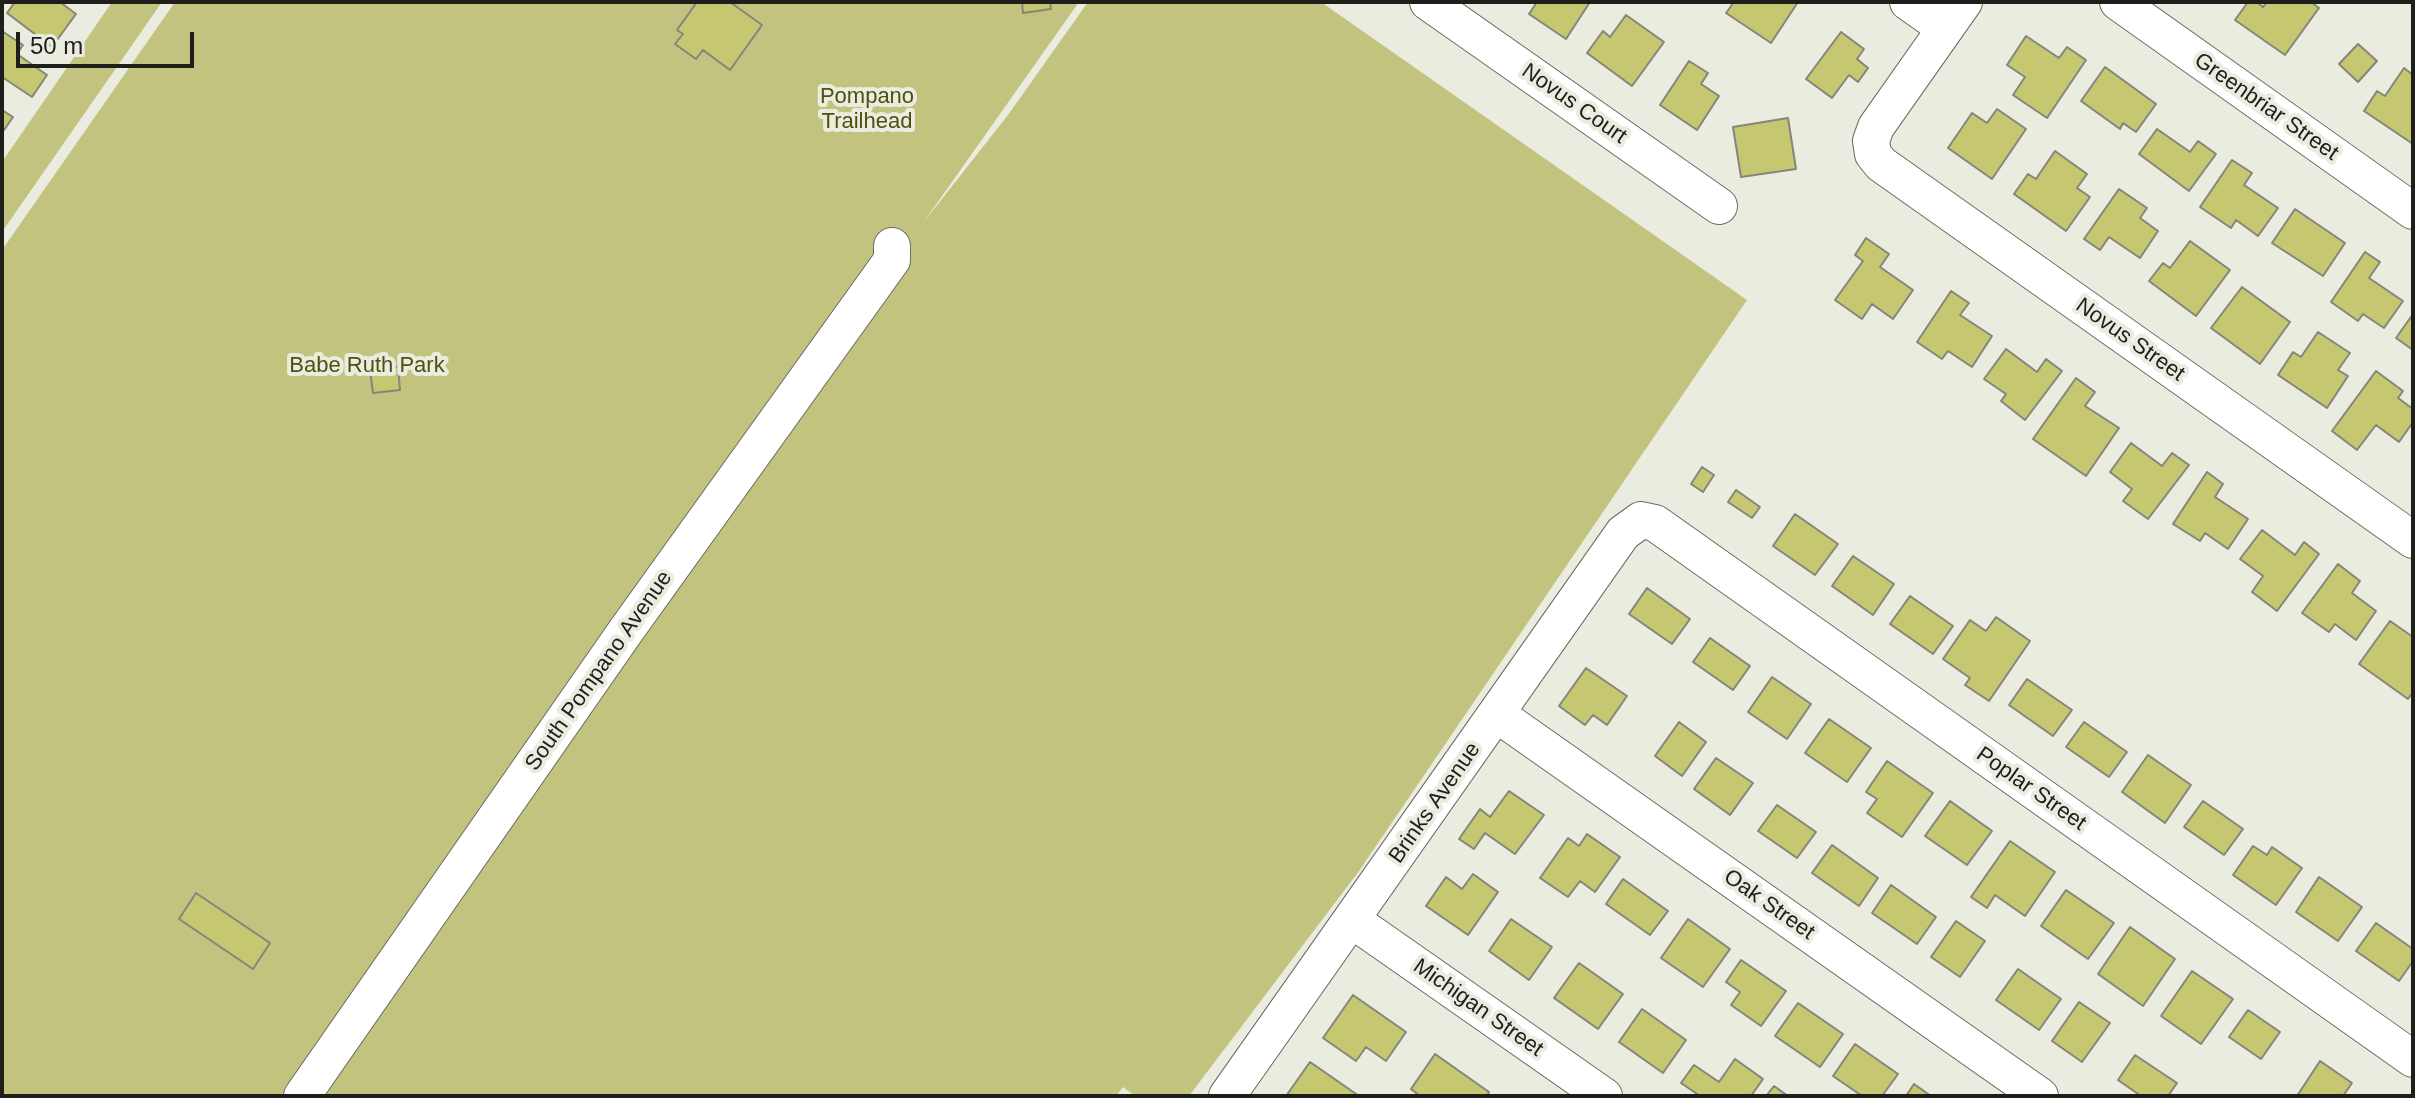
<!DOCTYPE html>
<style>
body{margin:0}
#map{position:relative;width:2415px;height:1098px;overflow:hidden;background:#ebece0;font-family:Arial,sans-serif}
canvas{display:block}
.frame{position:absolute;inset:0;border:4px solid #1e1e1a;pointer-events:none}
.scale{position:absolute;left:16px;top:32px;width:178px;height:36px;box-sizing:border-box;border:4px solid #1e1e1a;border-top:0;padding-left:10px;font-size:24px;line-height:28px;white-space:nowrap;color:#1e1e1a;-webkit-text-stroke:6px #ebece0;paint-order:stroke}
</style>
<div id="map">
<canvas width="2415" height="1098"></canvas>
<div class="frame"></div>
<div class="scale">50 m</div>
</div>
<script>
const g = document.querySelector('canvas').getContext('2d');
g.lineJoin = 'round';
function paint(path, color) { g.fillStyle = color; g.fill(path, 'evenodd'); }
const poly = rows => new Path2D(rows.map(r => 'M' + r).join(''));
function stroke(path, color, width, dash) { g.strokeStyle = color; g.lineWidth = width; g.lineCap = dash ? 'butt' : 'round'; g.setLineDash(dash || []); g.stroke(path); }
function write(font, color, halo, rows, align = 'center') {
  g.font = font + ' Arial,sans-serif'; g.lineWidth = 8; g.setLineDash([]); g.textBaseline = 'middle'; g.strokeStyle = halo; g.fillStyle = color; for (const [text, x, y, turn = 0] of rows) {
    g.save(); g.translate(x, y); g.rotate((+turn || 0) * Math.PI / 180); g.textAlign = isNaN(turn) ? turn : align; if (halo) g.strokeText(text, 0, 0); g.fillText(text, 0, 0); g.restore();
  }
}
paint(poly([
 [112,2,162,2,2,232,2,162],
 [175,2,1079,2,923,223,1008,115,1088,2,1321,2,1747,300,1359,871,1189,1096,1135,1096,1123,1087,1116,1096,318,1096,906,260,909,242,302,1096,2,1096,2,250]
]), '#c1c37f');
const building = poly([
 [15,2,60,2,76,14,52,47,7,13,15,2],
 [697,2,730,2,762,25,730,70,703,50,696,59,675,44,683,34,677,30,697,2],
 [1022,2,1050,2,1051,9,1023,13,1022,2],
 [1537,2,1590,2,1566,39,1529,14,1537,2],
 [1734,2,1798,2,1771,43,1726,13,1734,2],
 [2248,2,2257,2,2263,7,2267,2,2311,2,2319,8,2285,55,2235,20,2248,2],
 [1626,15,1664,42,1632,86,1587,53,1603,31,1610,37,1626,15],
 [2,31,23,45,17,54,47,75,32,97,2,77,2,31],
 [1841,32,1864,49,1857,59,1868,68,1858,82,1849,75,1832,98,1806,79,1841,32],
 [2026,36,2059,58,2067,47,2086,60,2047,118,2013,95,2025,77,2007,65,2026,36],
 [2358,44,2377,61,2358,82,2339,64,2358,44],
 [1689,61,1708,73,1701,84,1719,96,1697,130,1660,105,1689,61],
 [2105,67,2156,104,2136,132,2123,123,2120,129,2081,101,2105,67],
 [2404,68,2413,75,2413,144,2364,111,2377,91,2385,96,2404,68],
 [1997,109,2026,129,1992,179,1948,148,1972,113,1987,123,1997,109],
 [2,110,13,117,2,133,2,110],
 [1788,118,1796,169,1741,177,1733,127,1788,118],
 [2157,129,2190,152,2198,141,2216,154,2189,191,2139,154,2157,129],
 [2055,151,2087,174,2077,188,2090,197,2066,231,2014,194,2028,174,2036,179,2055,151],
 [2232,160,2252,173,2244,185,2278,208,2258,236,2236,220,2231,228,2200,207,2232,160],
 [2119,189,2147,208,2140,218,2158,231,2140,258,2109,237,2100,250,2084,239,2119,189],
 [2295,209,2345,243,2323,276,2272,243,2295,209],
 [1866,238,1889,254,1880,267,1913,290,1893,319,1872,304,1862,319,1835,300,1863,261,1855,255,1866,238],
 [2190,241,2230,270,2196,316,2149,281,2163,263,2170,268,2190,241],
 [2365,252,2380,262,2369,278,2403,301,2384,328,2363,314,2358,321,2331,302,2365,252],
 [2242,287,2290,322,2260,364,2211,328,2242,287],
 [1951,291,1969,303,1960,315,1992,336,1972,367,1948,351,1942,359,1917,342,1951,291],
 [2413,314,2413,350,2396,338,2413,314],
 [2318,332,2350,353,2338,370,2348,376,2327,408,2278,375,2293,352,2301,357,2318,332],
 [2006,349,2037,372,2046,359,2062,371,2025,420,2001,401,2006,394,1984,379,2006,349],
 [398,367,400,390,373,393,370,370,398,367],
 [2376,371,2403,391,2398,398,2413,409,2413,422,2399,442,2376,425,2357,450,2332,431,2376,371],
 [2076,378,2095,392,2085,406,2119,428,2086,476,2033,439,2076,378],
 [2131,443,2162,466,2172,453,2189,465,2148,519,2123,501,2132,489,2110,472,2131,443],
 [1702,467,1714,475,1703,492,1691,484,1702,467],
 [2207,472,2223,484,2215,497,2248,519,2228,549,2205,533,2200,541,2173,524,2207,472],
 [1736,490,1760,507,1752,518,1728,502,1736,490],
 [1795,514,1838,544,1815,575,1773,546,1795,514],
 [2262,530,2295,555,2304,542,2319,554,2277,611,2252,592,2263,576,2240,559,2262,530],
 [1853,556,1894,584,1873,615,1832,586,1853,556],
 [2338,564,2360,581,2352,593,2376,611,2356,640,2335,624,2329,632,2302,613,2338,564],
 [1647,588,1690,619,1672,644,1629,614,1647,588],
 [1910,596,1953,626,1933,654,1890,624,1910,596],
 [1996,617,2030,641,1989,701,1965,685,1970,678,1943,659,1970,620,1986,631,1996,617],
 [2390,621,2413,637,2413,692,2408,699,2359,664,2390,621],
 [1710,638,1750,666,1733,690,1693,662,1710,638],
 [1586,668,1627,696,1607,725,1593,715,1585,725,1559,706,1586,668],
 [1772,677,1811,704,1787,739,1748,712,1772,677],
 [2027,679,2072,710,2053,736,2009,705,2027,679],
 [1829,719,1871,748,1847,782,1805,753,1829,719],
 [1679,722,1706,742,1682,776,1655,756,1679,722],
 [2084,722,2127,752,2109,777,2066,747,2084,722],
 [2148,755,2191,785,2165,823,2122,792,2148,755],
 [1716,758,1753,783,1730,815,1694,789,1716,758],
 [1887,761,1933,793,1902,837,1867,813,1877,799,1866,792,1887,761],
 [1509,791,1544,815,1515,854,1485,833,1474,849,1459,839,1480,809,1490,817,1509,791],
 [1950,801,1992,831,1967,865,1925,836,1950,801],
 [2203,801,2243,829,2224,855,2184,827,2203,801],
 [1777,805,1816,832,1797,858,1758,831,1777,805],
 [1587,834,1620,857,1595,892,1580,881,1568,897,1540,878,1568,838,1579,846,1587,834],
 [2010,841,2055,872,2025,916,1995,895,1987,908,1971,897,2010,841],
 [1832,845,1878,878,1859,906,1812,873,1832,845],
 [2253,846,2267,855,2272,847,2302,868,2276,905,2233,875,2253,846],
 [1473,874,1498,892,1468,935,1426,906,1446,877,1462,889,1473,874],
 [2319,877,2362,907,2338,941,2296,912,2319,877],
 [1623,879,1668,911,1650,935,1606,904,1623,879],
 [1891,885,1936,917,1917,944,1872,913,1891,885],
 [2066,890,2114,923,2088,959,2041,926,2066,890],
 [196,893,270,943,253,969,179,919,196,893],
 [1511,919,1552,947,1529,980,1489,951,1511,919],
 [1688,919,1730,949,1703,987,1661,958,1688,919],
 [1956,921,1985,941,1960,977,1931,957,1956,921],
 [2376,923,2413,949,2413,961,2399,981,2356,951,2376,923],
 [2130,927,2175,959,2143,1006,2098,974,2130,927],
 [1741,960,1786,991,1761,1026,1731,1005,1740,992,1726,982,1741,960],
 [1579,963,1623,994,1598,1029,1554,998,1579,963],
 [2018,969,2061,999,2039,1030,1996,1000,2018,969],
 [2192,971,2233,999,2201,1044,2161,1016,2192,971],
 [1353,995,1406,1032,1386,1061,1366,1047,1356,1061,1323,1038,1353,995],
 [2079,1002,2110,1023,2082,1062,2052,1041,2079,1002],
 [1798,1003,1843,1034,1820,1067,1775,1036,1798,1003],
 [1642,1009,1686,1040,1663,1073,1619,1042,1642,1009],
 [2248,1010,2280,1032,2261,1059,2229,1037,2248,1010],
 [1855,1044,1898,1074,1882,1096,1862,1096,1833,1076,1855,1044],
 [1435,1054,1489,1092,1487,1096,1420,1096,1411,1089,1435,1054],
 [2135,1055,2177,1083,2168,1096,2141,1096,2118,1080,2135,1055],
 [1735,1059,1763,1079,1751,1096,1700,1096,1681,1083,1694,1065,1719,1082,1735,1059],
 [2320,1061,2352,1083,2343,1096,2297,1096,2320,1061],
 [1310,1062,1359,1096,1286,1096,1310,1062],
 [1914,1084,1931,1096,1906,1096,1914,1084],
 [1774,1086,1788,1096,1766,1096,1774,1086]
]);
paint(building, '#c6c871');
stroke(building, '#85857b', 2);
const minor = poly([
 [1428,2,1719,206],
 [1908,2,1945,28],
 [1964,2,1876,127,1871,141,1873,154,1881,164,2413,540],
 [2118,2,2413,211],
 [1498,715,2040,1096],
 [1352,920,1604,1096],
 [302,1096,625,632,892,260,892,246],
 [1227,1096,1623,533,1641,520,1655,523,2413,1059]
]);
stroke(minor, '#6a6b61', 38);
stroke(minor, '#fff', 36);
write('22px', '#50500e', '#ebece0', [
 ["Pompano",867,97],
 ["Trailhead",867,122],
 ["Babe Ruth Park",367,366]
]);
write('22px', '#1e1e1a', '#ebece0', [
 ["Novus Court",1574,104,35],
 ["Greenbriar Street",2266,107,35],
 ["Novus Street",2130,340,35],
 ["South Pompano Avenue",599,671,-55],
 ["Poplar Street",2031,789,35],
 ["Brinks Avenue",1435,803,-55],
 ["Oak Street",1769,905,35],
 ["Michigan Street",1478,1008,35]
]);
</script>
